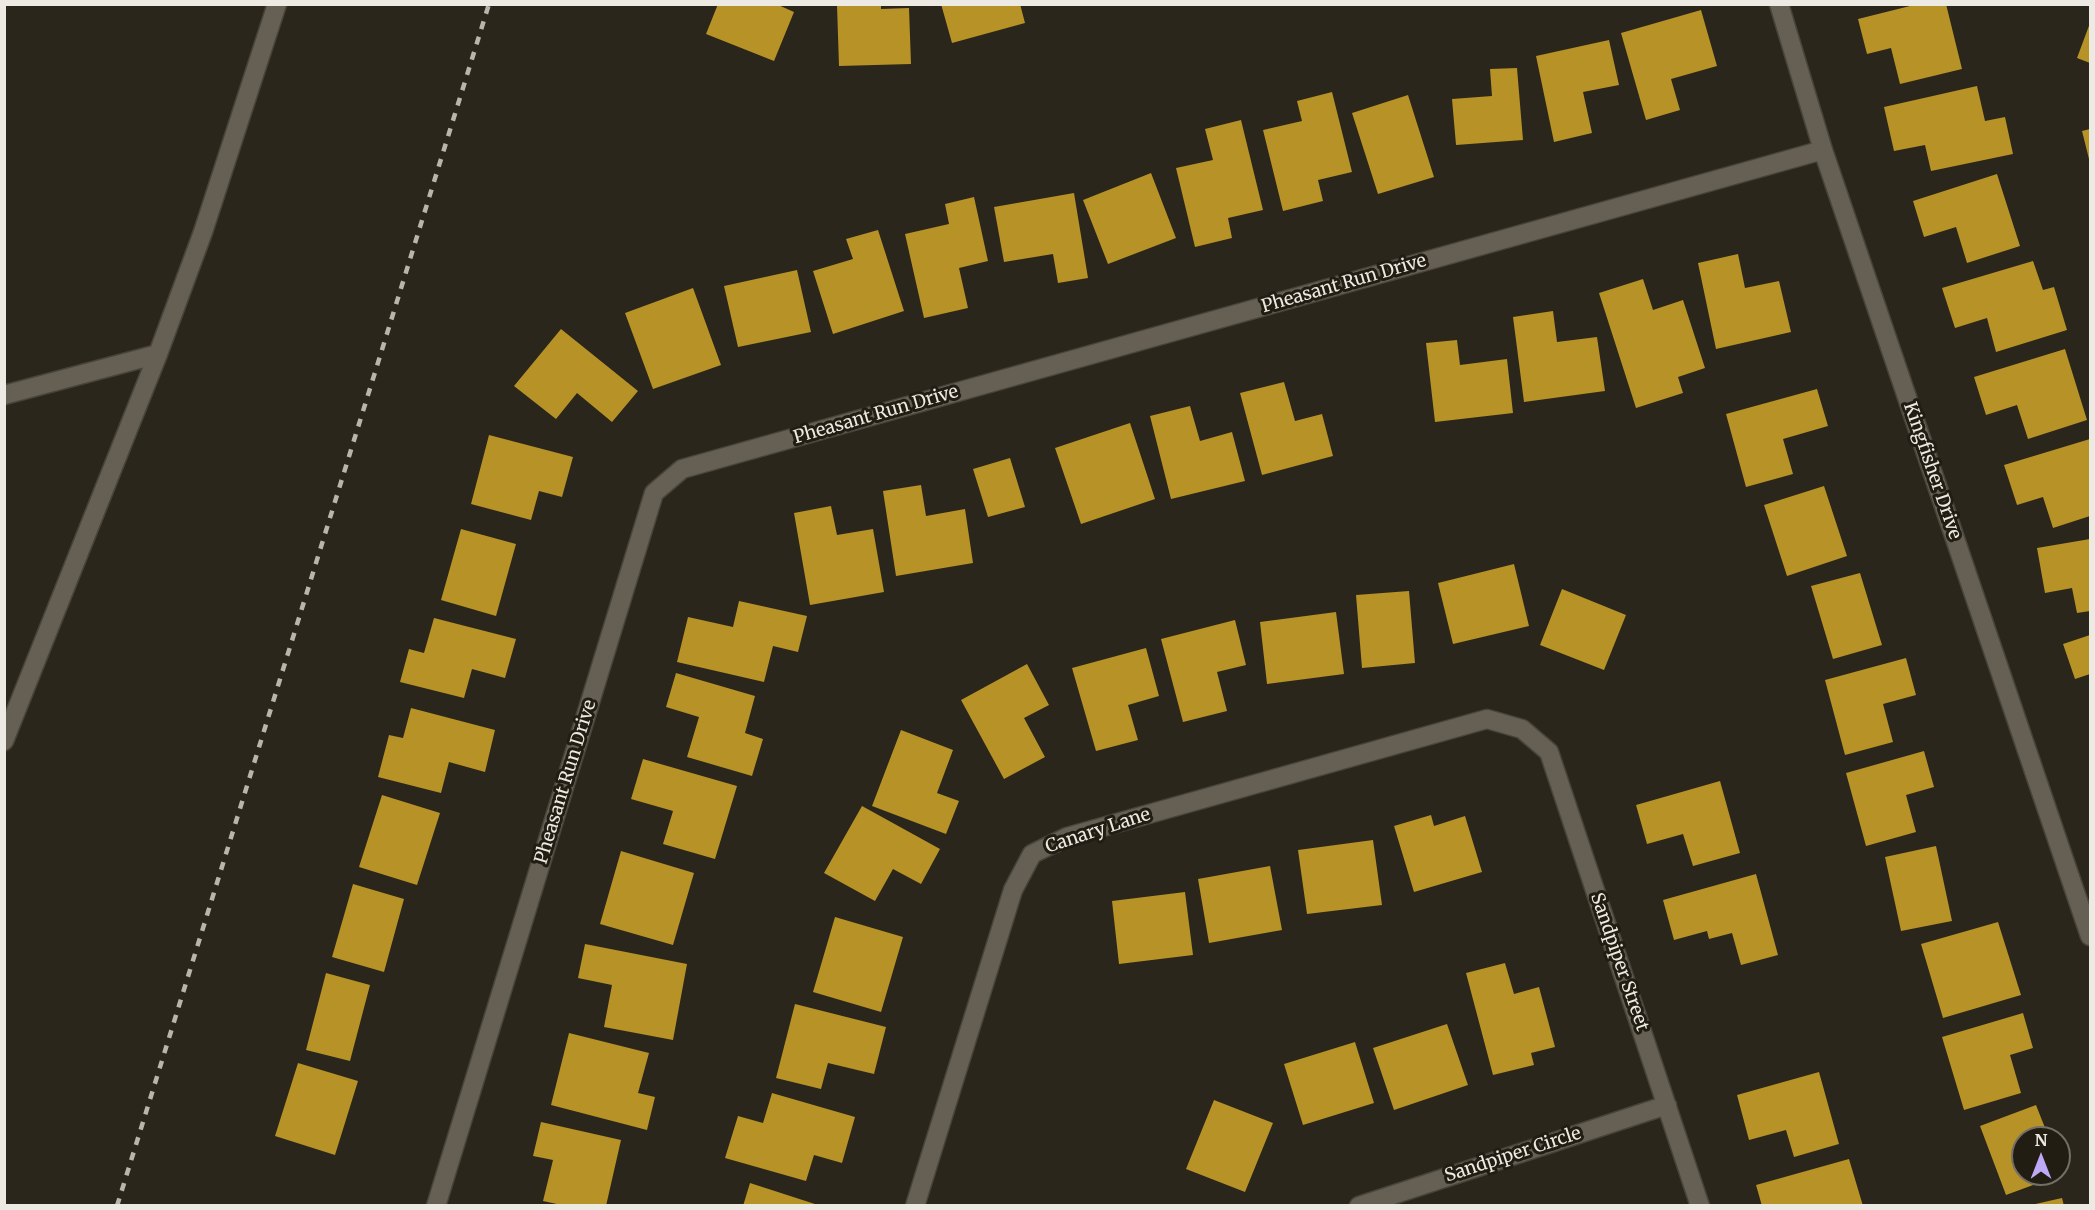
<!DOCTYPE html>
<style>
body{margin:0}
#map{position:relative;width:2095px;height:1210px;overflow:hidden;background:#2b261b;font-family:Merriweather,serif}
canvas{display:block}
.frame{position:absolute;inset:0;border:6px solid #edeae3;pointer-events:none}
.north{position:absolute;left:2011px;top:1126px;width:60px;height:60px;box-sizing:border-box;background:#211d12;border:2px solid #736f66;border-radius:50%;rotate:0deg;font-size:16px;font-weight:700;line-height:24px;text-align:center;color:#edeae3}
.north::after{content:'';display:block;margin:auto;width:21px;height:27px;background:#bda9f5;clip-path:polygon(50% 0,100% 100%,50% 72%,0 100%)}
</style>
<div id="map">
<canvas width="2095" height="1210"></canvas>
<div class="frame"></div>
<div class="north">N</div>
</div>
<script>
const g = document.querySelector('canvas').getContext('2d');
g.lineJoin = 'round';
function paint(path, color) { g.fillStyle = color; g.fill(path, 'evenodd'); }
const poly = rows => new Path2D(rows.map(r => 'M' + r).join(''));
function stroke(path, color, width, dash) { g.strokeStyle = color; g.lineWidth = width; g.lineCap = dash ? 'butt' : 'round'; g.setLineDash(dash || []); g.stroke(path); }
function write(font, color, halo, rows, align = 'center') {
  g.font = font + ' Merriweather,serif'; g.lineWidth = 6; g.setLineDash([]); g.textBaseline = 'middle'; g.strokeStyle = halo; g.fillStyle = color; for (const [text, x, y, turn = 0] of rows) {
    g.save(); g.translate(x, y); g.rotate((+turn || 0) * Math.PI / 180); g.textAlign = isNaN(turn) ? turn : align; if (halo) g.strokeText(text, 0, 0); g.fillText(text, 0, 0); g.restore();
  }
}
paint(poly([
 [718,4,776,4,794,12,774,61,706,34],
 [941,4,1020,4,1025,23,952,43],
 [1918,4,1946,4,1962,69,1900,84,1891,48,1867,54,1858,19],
 [837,5,881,5,881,9,909,8,911,64,839,66],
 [1701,10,1717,66,1671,79,1680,110,1646,120,1621,33],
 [2090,23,2090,63,2077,58],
 [1609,40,1619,85,1583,92,1592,133,1554,142,1536,56],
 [1517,68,1523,140,1456,145,1452,99,1492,96,1490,69],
 [1977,86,1985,121,2005,117,2013,154,1931,171,1925,145,1894,151,1884,107],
 [1332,92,1352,172,1318,180,1323,201,1283,211,1263,130,1302,121,1297,101],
 [1408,95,1434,177,1378,194,1352,113],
 [1241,120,1263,210,1228,218,1232,238,1195,247,1176,168,1213,160,1205,129],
 [2090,129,2090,163,2082,131],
 [1151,173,1176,238,1108,264,1083,200],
 [1997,174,2020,246,1967,263,1956,227,1924,237,1913,201],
 [1074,193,1088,278,1058,283,1053,254,1004,262,994,207],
 [974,197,988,261,959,268,968,308,924,318,905,234,949,224,945,204],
 [878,230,904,311,833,334,813,271,853,259,846,239],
 [1738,254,1745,288,1779,281,1791,332,1716,349,1698,263],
 [2033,261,2043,290,2054,287,2067,330,1996,352,1987,318,1955,328,1942,288],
 [797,270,811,332,738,347,724,286],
 [1643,279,1653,310,1683,300,1705,368,1678,377,1683,393,1636,408,1599,293],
 [693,288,721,365,653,389,625,313],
 [1553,311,1557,342,1597,337,1605,391,1524,402,1513,317],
 [561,329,638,391,612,422,577,393,556,419,514,386],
 [1457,340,1460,365,1507,359,1513,413,1435,422,1426,343],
 [2065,349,2087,420,2028,439,2017,405,1986,415,1974,377],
 [1284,382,1295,421,1322,414,1333,456,1262,475,1240,393],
 [1817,389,1828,426,1783,439,1793,474,1746,487,1726,414],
 [1190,406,1200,441,1232,432,1245,481,1171,499,1150,416],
 [1130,423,1155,499,1081,524,1055,448],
 [489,435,573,457,562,497,539,491,531,520,471,504],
 [2090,439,2090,516,2053,528,2043,497,2017,505,2004,465],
 [1010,458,1025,507,988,517,973,469],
 [921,485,926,516,965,509,973,563,896,576,883,491],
 [1824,486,1847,556,1787,576,1764,505],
 [831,506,837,535,873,529,884,592,810,605,794,513],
 [461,529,516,544,496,616,441,600],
 [2090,539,2090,611,2077,613,2072,588,2045,593,2037,548],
 [1514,564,1529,626,1453,644,1438,583],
 [1860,573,1882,645,1833,659,1811,586],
 [1562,589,1626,615,1604,670,1540,645],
 [1409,591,1415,663,1362,668,1356,595],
 [739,601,807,616,798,652,773,646,764,682,677,662,688,617,733,627],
 [1336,612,1344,674,1267,684,1260,622],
 [434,618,516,639,505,678,472,669,464,698,400,682,409,649,424,653],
 [1235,620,1246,665,1217,672,1227,711,1183,722,1161,639],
 [2090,635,2090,674,2075,679,2063,644],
 [1146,648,1159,696,1128,705,1138,740,1096,751,1072,668],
 [1906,658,1916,695,1883,704,1893,742,1845,755,1825,680],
 [1027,664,1049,705,1024,718,1045,757,1004,779,961,700],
 [676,673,755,696,745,733,763,739,752,776,687,757,699,717,666,707],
 [411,708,495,730,485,772,449,762,441,793,378,777,389,735,403,738],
 [901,730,953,750,937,793,959,801,946,834,872,806],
 [1924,751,1934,787,1906,795,1916,832,1866,846,1846,773],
 [643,759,737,786,715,859,663,844,673,811,631,799],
 [1720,781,1740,853,1693,866,1683,834,1647,844,1636,805],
 [382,795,440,813,417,885,359,867],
 [862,806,940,849,921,884,893,869,875,901,824,873],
 [1431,815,1434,826,1465,816,1482,872,1414,892,1394,826],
 [1373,840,1382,905,1307,914,1298,850],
 [1936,846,1952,921,1901,931,1885,857],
 [621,851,694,873,673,945,600,924],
 [1270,866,1282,930,1209,943,1198,879],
 [1756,874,1778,955,1741,965,1732,933,1709,939,1707,931,1674,940,1663,900],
 [353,884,404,899,384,972,332,957],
 [1185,892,1193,955,1119,964,1112,901],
 [835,917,903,937,881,1012,813,992],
 [1998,922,2021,995,1943,1018,1921,944],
 [585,944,687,964,673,1040,604,1027,612,985,578,978],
 [1505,963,1514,994,1539,987,1555,1047,1531,1053,1534,1065,1493,1075,1466,973],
 [326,973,370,985,350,1061,306,1050],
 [795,1004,886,1027,874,1074,828,1063,821,1089,776,1078],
 [2023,1013,2033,1048,2010,1055,2021,1093,1964,1110,1942,1037],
 [1447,1024,1468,1085,1394,1110,1373,1048],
 [569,1033,649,1053,638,1093,655,1097,647,1130,551,1105],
 [1355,1042,1374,1103,1303,1125,1284,1064],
 [298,1063,358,1081,335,1155,275,1136],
 [1819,1072,1839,1144,1794,1157,1786,1130,1749,1140,1737,1095],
 [772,1093,855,1117,842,1163,814,1155,806,1181,725,1158,738,1116,763,1123],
 [1214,1100,1273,1123,1245,1192,1186,1169],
 [2036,1105,2049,1138,2023,1138,2023,1174,2059,1174,2059,1165,2063,1174,2006,1195,1980,1126],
 [541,1122,621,1140,606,1206,566,1206,543,1201,553,1160,533,1156],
 [1849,1159,1863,1206,1762,1206,1756,1185],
 [750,1183,818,1205,818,1206,743,1206],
 [2062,1198,2064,1206,2031,1206,2031,1205]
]), '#b69227');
const minor = poly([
 [1779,4,1823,150,2090,936],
 [4,395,158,354],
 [4,741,158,354,203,232,277,4],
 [436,1206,654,493,682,469,1823,150],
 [915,1206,1013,890,1032,854,1067,837,1487,719,1522,729,1549,752,1700,1206],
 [1359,1206,1667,1105]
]);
stroke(minor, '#47443a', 21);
stroke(minor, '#656053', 18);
stroke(poly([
 [117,1206,489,4]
]), '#b9b5ad', 4.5, [8, 8]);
write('18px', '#edeae3', '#211d12', [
 ["Pheasant Run Drive",1344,284,-16],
 ["Pheasant Run Drive",876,415,-16],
 ["Kingfisher Drive",1932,471,71],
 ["Pheasant Run Drive",566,782,-73],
 ["Canary Lane",1098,831,-18],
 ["Sandpiper Street",1619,962,71],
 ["Sandpiper Circle",1513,1155,-18]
]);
</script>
